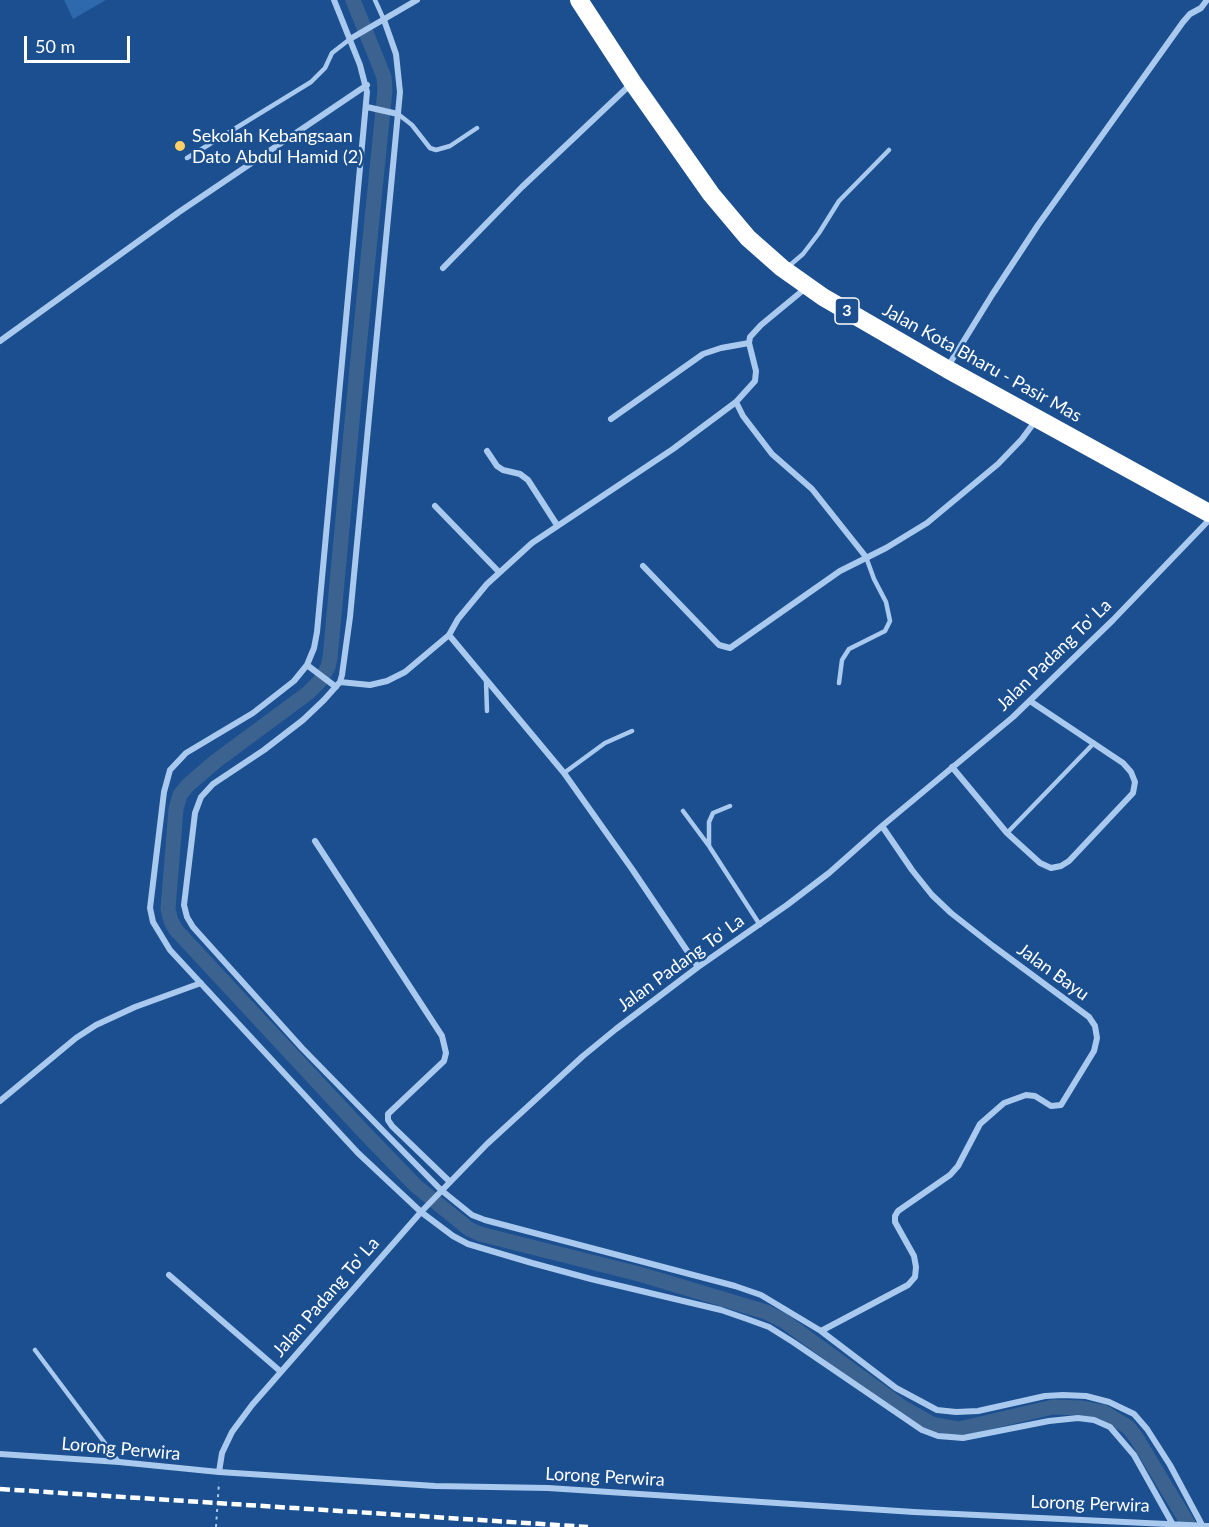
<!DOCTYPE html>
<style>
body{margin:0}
#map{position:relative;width:1209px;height:1527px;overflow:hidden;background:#1b4f8f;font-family:Lato,sans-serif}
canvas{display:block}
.scale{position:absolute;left:24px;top:36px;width:106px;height:27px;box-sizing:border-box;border:3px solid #fff;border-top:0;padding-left:8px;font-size:18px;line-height:21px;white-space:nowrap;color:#fff;-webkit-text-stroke:4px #1b4f8f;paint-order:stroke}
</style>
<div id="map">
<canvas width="1209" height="1527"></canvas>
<div class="scale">50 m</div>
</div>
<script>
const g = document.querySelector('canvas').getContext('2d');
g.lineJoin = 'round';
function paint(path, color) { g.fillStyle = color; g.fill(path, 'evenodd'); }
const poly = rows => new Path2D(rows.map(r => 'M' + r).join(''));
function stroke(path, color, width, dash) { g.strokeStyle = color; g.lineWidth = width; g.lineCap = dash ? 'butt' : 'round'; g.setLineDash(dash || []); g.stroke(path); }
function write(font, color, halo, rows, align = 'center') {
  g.font = font + ' Lato,sans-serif'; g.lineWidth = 5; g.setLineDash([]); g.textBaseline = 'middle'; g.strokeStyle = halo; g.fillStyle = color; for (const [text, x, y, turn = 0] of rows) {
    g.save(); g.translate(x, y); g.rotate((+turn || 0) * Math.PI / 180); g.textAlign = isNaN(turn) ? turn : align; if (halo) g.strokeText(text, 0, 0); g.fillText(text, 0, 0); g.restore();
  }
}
paint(poly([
 [64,0,106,0,73,19]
]), '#2e69ad');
stroke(poly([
 [353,0,384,77,385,90,357,368,330,658,328,667,320,681,308,693,216,761,188,785,180,795,176,809,168,909,171,921,176,930,362,1130,416,1186,469,1229,480,1234,639,1274,766,1312,784,1321,902,1407,932,1424,959,1429,1053,1407,1082,1408,1103,1412,1128,1427,1136,1437,1190,1527]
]), '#3c6290', 15);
stroke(poly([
 [216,1527,219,1482]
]), '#a9c9ee', 2, [3, 4.5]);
stroke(poly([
 [375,0,384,20],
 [398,114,412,125,430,148,436,150,450,146,477,128],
 [187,158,311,82,325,68,332,53,350,39],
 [789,266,803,254,819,233,839,201,889,150],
 [486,681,487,711],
 [839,683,842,660,849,649,885,631,890,621,886,602,874,579,866,557],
 [564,773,605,743,632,731],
 [683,811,709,846,760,925],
 [1007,833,1094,743],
 [709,846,709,822,713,813,730,806],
 [35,1350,119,1462]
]), '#a9c9ee', 4.5);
stroke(poly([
 [334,0,360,65,367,92,317,632,314,648,307,665,294,681,253,713,186,753,170,770,164,792,150,908,153,922,170,950,358,1153,421,1212,453,1236,468,1244,532,1263,591,1279,721,1310,747,1319,769,1327,793,1342,922,1430,938,1436,963,1438,1049,1421,1078,1418,1094,1420,1110,1427,1134,1455,1172,1523],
 [384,20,396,54,400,92,350,617,342,675,340,682,324,700,303,720,264,750,213,784,201,797,195,813,184,905,187,917,193,927,302,1048,441,1190,472,1215,485,1220,735,1286,761,1295,821,1331,896,1388,937,1410,956,1412,978,1411,1045,1396,1063,1395,1086,1396,1109,1402,1134,1414,1147,1429,1170,1465,1202,1525],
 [350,39,417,0],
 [367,107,398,114],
 [443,268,522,187,631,84],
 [0,341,179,212,367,85],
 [947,368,992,295,1038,225,1183,22,1190,14,1201,8,1207,0],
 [736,402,743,416,772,454,812,489,866,557],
 [611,419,703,354,721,348,749,343],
 [487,451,497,466,503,470,520,474,528,480,557,525],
 [435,506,499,572],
 [643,566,719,645,730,648,840,571,886,548,927,523,998,464,1022,439,1036,420],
 [449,635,564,773,632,869,698,967],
 [307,665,336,687],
 [340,682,370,685,387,681,405,672,449,635,458,619,487,584,532,543,673,449,736,402,755,381,756,371,749,343,750,337,761,325,807,287],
 [952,767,1007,833,1040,863,1051,868,1061,866,1069,861,1133,793,1135,782,1131,772,1123,763,1030,701],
 [315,841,442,1036,446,1053,444,1061,388,1114,388,1120,392,1126,449,1181],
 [0,1101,76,1038,96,1025,135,1007,201,983],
 [169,1275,280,1371],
 [821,1331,908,1285,915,1277,916,1267,914,1256,895,1222,895,1216,898,1211,950,1175,958,1166,980,1124,1004,1103,1026,1095,1035,1096,1051,1106,1061,1105,1094,1051,1097,1038,1095,1026,1089,1017,993,946,951,913,932,895,912,870,882,826],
 [0,1454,119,1462,219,1472,435,1486,548,1488,914,1512,1209,1526],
 [219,1472,222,1453,232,1432,252,1405,421,1212,487,1144,583,1056,616,1029,698,967,787,905,829,873,882,826,1013,717,1113,620,1209,520]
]), '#a9c9ee', 6);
stroke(poly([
 [579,0,633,83,711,194,748,238,782,268,823,297,947,369,1209,513]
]), '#fff', 18);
stroke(poly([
 [0,1489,588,1527]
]), '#fff', 4.5, [10, 4.5]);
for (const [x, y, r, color] of [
 [180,146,6,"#ffd166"]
]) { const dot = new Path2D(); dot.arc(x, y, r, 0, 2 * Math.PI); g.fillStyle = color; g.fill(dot); stroke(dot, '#1b4f8f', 2); }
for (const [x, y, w] of [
 [847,311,24]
]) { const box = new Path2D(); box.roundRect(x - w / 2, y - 13, w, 26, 4.5); g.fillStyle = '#1b4f8f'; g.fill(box); stroke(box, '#fff', 1.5); }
write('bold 16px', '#fff', null, [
 ["3",847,311]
]);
write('18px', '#fff', '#1b4f8f', [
 ["Sekolah Kebangsaan",192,136],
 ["Dato Abdul Hamid (2)",192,157]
], 'left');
write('18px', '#fff', '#1b4f8f', [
 ["Jalan Kota Bharu - Pasir Mas",982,363,29],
 ["Jalan Padang To' La",1054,655,-44],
 ["Jalan Padang To' La",681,963,-36],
 ["Jalan Bayu",1053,972,36],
 ["Jalan Padang To' La",326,1297,-49],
 ["Lorong Perwira",121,1449,5],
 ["Lorong Perwira",605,1477,3],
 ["Lorong Perwira",1090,1504,2]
]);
</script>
